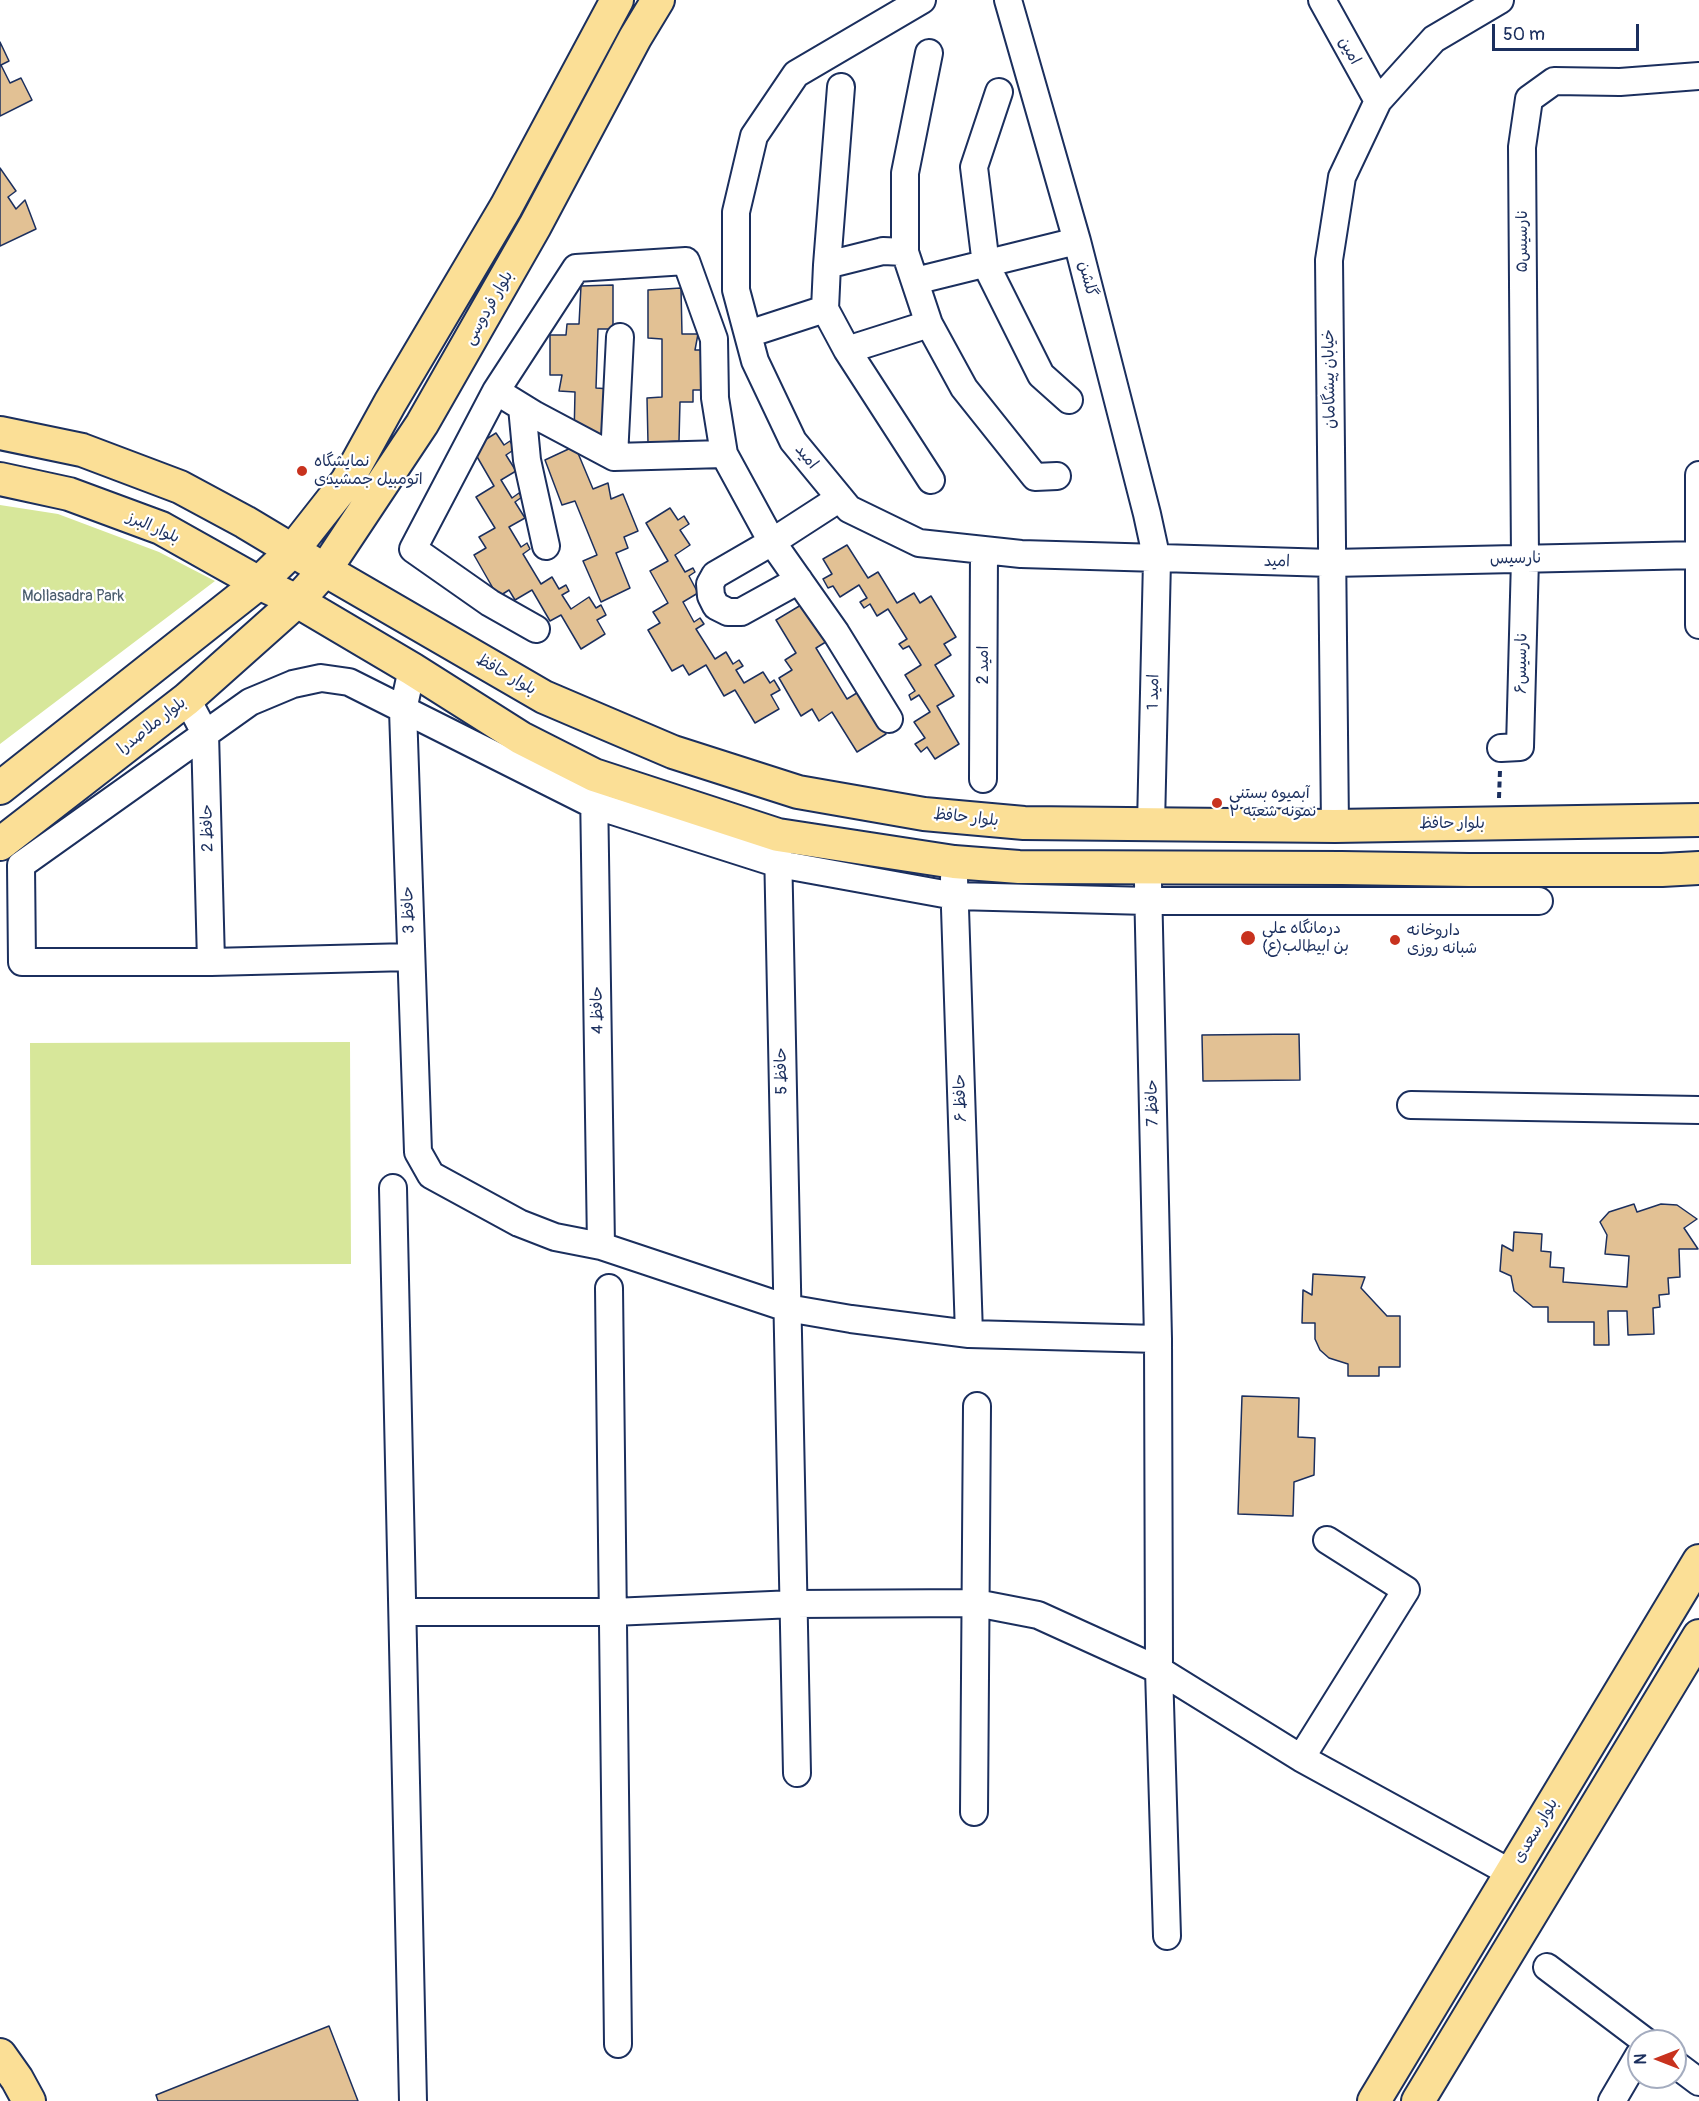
<!DOCTYPE html>
<meta charset="utf-8">
<style>
body{margin:0}
#map{position:relative;width:1699px;height:2101px;overflow:hidden;background:#fff;font-family:Pangolin,sans-serif}
canvas{display:block}
.north{position:absolute;left:1627px;top:2029px;width:60px;height:60px;box-sizing:border-box;background:#fff;border:2px solid #a4acbf;border-radius:50%;rotate:270deg;font-size:16px;font-weight:700;line-height:24px;text-align:center;color:#1b2f5e}
.north::after{content:'';display:block;margin:auto;width:21px;height:27px;background:#c8321e;clip-path:polygon(50% 0,100% 100%,50% 72%,0 100%)}
.scale{position:absolute;left:1492px;top:24px;width:147px;height:27px;box-sizing:border-box;border:3px solid #1b2f5e;border-top:0;padding-left:8px;font-size:18px;line-height:21px;white-space:nowrap;color:#1b2f5e;-webkit-text-stroke:4px #fff;paint-order:stroke}
</style>
<div id="map">
<canvas width="1699" height="2101"></canvas>
<div class="north">N</div>
<div class="scale">50 m</div>
</div>
<script>
const g = document.querySelector('canvas').getContext('2d');
g.lineJoin = 'round';
function paint(path, color) { g.fillStyle = color; g.fill(path, 'evenodd'); }
const poly = rows => new Path2D(rows.map(r => 'M' + r).join(''));
function stroke(path, color, width, dash) { g.strokeStyle = color; g.lineWidth = width; g.lineCap = dash ? 'butt' : 'round'; g.setLineDash(dash || []); g.stroke(path); }
function write(font, color, halo, rows, align = 'center') {
  g.font = font + ' Pangolin,"Playpen Sans Arabic",sans-serif'; g.lineWidth = 4.5; g.setLineDash([]); g.textBaseline = 'middle'; g.strokeStyle = halo; g.fillStyle = color; for (const [text, x, y, turn = 0] of rows) {
    g.save(); g.translate(x, y); g.rotate((+turn || 0) * Math.PI / 180); g.textAlign = isNaN(turn) ? turn : align; if (halo) g.strokeText(text, 0, 0); g.fillText(text, 0, 0); g.restore();
  }
}
paint(poly([
 [0,505,58,514,159,552,215,581,0,744],
 [350,1042,351,1264,31,1265,30,1043]
]), '#d7e79a');
const building = poly([
 [0,42,9,61,1,65,10,83,21,78,32,100,0,116,0,42],
 [0,168,16,191,8,197,16,209,25,200,36,229,0,246,0,168],
 [613,285,613,329,598,329,596,388,610,389,607,437,574,438,575,392,559,391,562,375,550,375,550,335,566,335,567,324,579,324,581,286,613,285],
 [681,288,682,334,698,334,695,350,708,350,708,390,693,390,693,402,680,402,679,441,648,443,647,398,662,397,662,339,648,338,648,290,681,288],
 [496,433,504,445,510,441,515,449,506,455,516,471,501,480,512,498,519,493,522,497,515,502,525,518,509,527,521,547,527,543,530,549,523,554,541,584,552,577,559,589,566,585,569,591,562,595,571,609,589,597,596,608,601,605,606,615,597,620,605,634,581,649,561,615,550,621,532,590,515,600,509,590,498,597,474,555,486,548,479,537,495,528,476,497,494,486,472,448,496,433],
 [575,446,593,489,608,483,611,499,623,494,638,531,624,537,628,548,616,553,630,588,601,602,583,561,597,555,575,501,562,505,545,460,575,446],
 [670,508,678,520,684,516,689,524,680,530,690,545,675,555,685,572,693,568,695,572,689,576,698,593,683,602,694,622,700,618,704,624,696,629,715,659,726,652,733,664,739,660,743,666,736,670,744,683,763,672,770,683,774,680,780,690,771,695,779,709,755,723,735,690,724,696,706,665,689,675,683,665,672,671,648,630,660,623,653,612,668,603,650,571,668,561,646,523,670,508],
 [847,545,868,578,878,572,897,603,914,593,920,603,931,596,956,637,944,644,951,655,935,665,954,696,937,706,959,744,935,759,927,747,921,752,915,744,925,738,914,722,930,712,919,695,911,700,909,695,915,691,905,675,921,665,909,646,903,649,899,644,907,639,888,609,877,616,870,604,864,608,860,602,867,598,859,585,840,597,833,586,828,588,823,579,832,574,823,559,847,545],
 [806,602,829,640,816,648,847,699,860,691,886,734,857,752,832,712,819,721,812,709,801,716,779,678,792,670,785,660,796,653,776,620,806,602],
 [1299,1034,1300,1080,1203,1081,1202,1035,1299,1034],
 [1634,1204,1637,1212,1661,1204,1677,1205,1697,1219,1684,1228,1698,1249,1679,1249,1680,1277,1668,1278,1669,1294,1659,1295,1660,1307,1653,1308,1654,1334,1628,1335,1627,1311,1608,1311,1609,1345,1594,1345,1594,1322,1548,1322,1548,1307,1533,1307,1514,1291,1511,1276,1500,1271,1502,1245,1513,1251,1514,1232,1542,1234,1541,1251,1551,1252,1550,1267,1564,1268,1563,1282,1627,1287,1629,1256,1605,1254,1607,1235,1600,1222,1609,1212,1634,1204],
 [1313,1274,1365,1277,1361,1288,1387,1316,1400,1316,1400,1367,1379,1367,1379,1376,1348,1376,1348,1364,1329,1358,1320,1350,1315,1339,1315,1323,1302,1323,1303,1290,1312,1295,1313,1274],
 [1242,1396,1299,1398,1298,1437,1315,1438,1314,1475,1294,1482,1293,1516,1238,1514,1242,1396],
 [329,2026,358,2101,158,2101,156,2095,329,2026]
]);
paint(building, '#e2c194');
stroke(building, '#1b2f5e', 1.5);
const minor = poly([
 [922,0,796,74,754,136,736,212,736,290,755,361,793,441,849,509,919,543,1021,554,1332,563,1699,555],
 [1008,0,1077,241,1147,514,1157,560,1151,825],
 [1322,0,1378,101],
 [999,92,974,167,986,265,1041,375,1069,400],
 [883,251,905,252,929,324,847,350,825,309,827,265,883,251],
 [905,252,905,173,929,53],
 [827,265,841,87],
 [915,281,1077,241],
 [929,324,964,388,1035,477,1057,476],
 [748,334,825,309],
 [847,350,931,480],
 [496,391,413,549,490,603,536,629],
 [522,407,527,460,546,546],
 [724,454,614,457,535,415,496,391,576,268,686,261,714,339,715,398,724,454,772,542,836,633,889,719],
 [614,457,620,337],
 [1699,475,1699,625],
 [799,580,741,612,728,612,716,606,711,596,710,584,715,575,772,542,840,498],
 [412,669,403,710,418,1152,431,1175,519,1223,555,1237,601,1246,787,1308,851,1319,969,1334,1158,1339],
 [187,699,205,733,211,962],
 [1501,748,1520,747,1525,559,1522,147,1529,99,1554,81,1620,82,1699,76],
 [983,779,984,550],
 [594,790,601,1246],
 [1335,826,1329,260,1342,177,1378,101,1434,39,1500,0],
 [778,847,797,1773],
 [954,878,969,1334],
 [1148,883,1158,1339,1159,1670,1167,1936],
 [410,957,211,962,22,962,21,865,250,702,293,684,321,678,349,682,594,805,779,864,955,896,1148,901,1539,901],
 [1411,1105,1699,1110],
 [393,1188,413,2101],
 [609,1288,618,2044],
 [403,1612,613,1612,794,1604,976,1603,1038,1615,1159,1670,1301,1758,1511,1873],
 [1301,1758,1406,1590,1327,1540],
 [974,1812,977,1406],
 [1547,1967,1645,2041],
 [1675,2064,1699,2082],
 [1612,2101,1639,2055]
]);
const major = poly([
 [0,433,82,450,180,487,245,522,325,570,544,697,673,752,798,792,924,814,1024,823,1335,826,1699,820],
 [0,479,69,494,161,528,259,583,297,601,412,669,521,738,594,775,778,835,954,862,1019,867,1342,868,1469,870,1662,870,1699,868],
 [0,788,259,583,292,551,347,481,390,403,506,207,617,0],
 [0,844,187,699,297,601,325,570,422,424,535,226,635,38,658,0],
 [0,2055,17,2079,29,2101],
 [1374,2101,1699,1561],
 [1418,2101,1699,1636]
]);
stroke(minor, '#1b2f5e', 30);
stroke(major, '#1b2f5e', 36);
stroke(poly([
 [1499,798,1500,770]
]), '#1b2f5e', 4, [6, 4.5]);
stroke(minor, '#fff', 26);
stroke(major, '#fbdf96', 32);
for (const [x, y, r, color] of [
 [302,471,6,"#c8321e"],
 [1217,803,6,"#c8321e"],
 [1248,938,8,"#c8321e"],
 [1395,940,6,"#c8321e"]
]) { const dot = new Path2D(); dot.arc(x, y, r, 0, 2 * Math.PI); g.fillStyle = color; g.fill(dot); stroke(dot, '#fff', 2); }
write('16px', '#1b2f5e', '#fff', [
 ["امین",1349,51,61],
 ["نارسیس۵",1523,241,-90],
 ["گلشن",1087,279,76],
 ["بلوار فردوسی",489,308,-60],
 ["خیابان پیشگامان",1330,379,-91],
 ["امید",806,457,51],
 ["بلوار البرز",153,528,24],
 ["نارسیس",1516,559,-1],
 ["امید",1277,562,1],
 ["نارسیس۶",1522,663,-89],
 ["امید 2",984,665,-90],
 ["بلوار حافظ",506,675,30],
 ["امید 1",1154,692,-89],
 ["بلوار ملاصدرا",152,726,-38],
 ["بلوار حافظ",966,818,6],
 ["بلوار حافظ",1452,824],
 ["حافظ 2",208,828,-91],
 ["حافظ 3",409,910,-92],
 ["حافظ 4",598,1010,-91],
 ["حافظ 5",782,1071,-91],
 ["حافظ ۶",961,1098,-92],
 ["حافظ 7",1153,1103,-91],
 ["بلوار سعدی",1536,1831,-59]
]);
write('16px', '#1b2f5e', '#fff', [
 ["نمایشگاه",314,462],
 ["اتومبیل جمشیدی",314,480],
 ["آبمیوه بستنی",1229,794],
 ["نمونه شعبه ۲",1229,812],
 ["درمانگاه علی",1262,929],
 ["بن ابیطالب(ع)",1262,947],
 ["داروخانه",1407,931],
 ["شبانه روزی",1407,949]
], 'left');
write('16px', '#4a5d6d', '#fff', [
 ["Mollasadra Park",73,597]
]);
</script>
